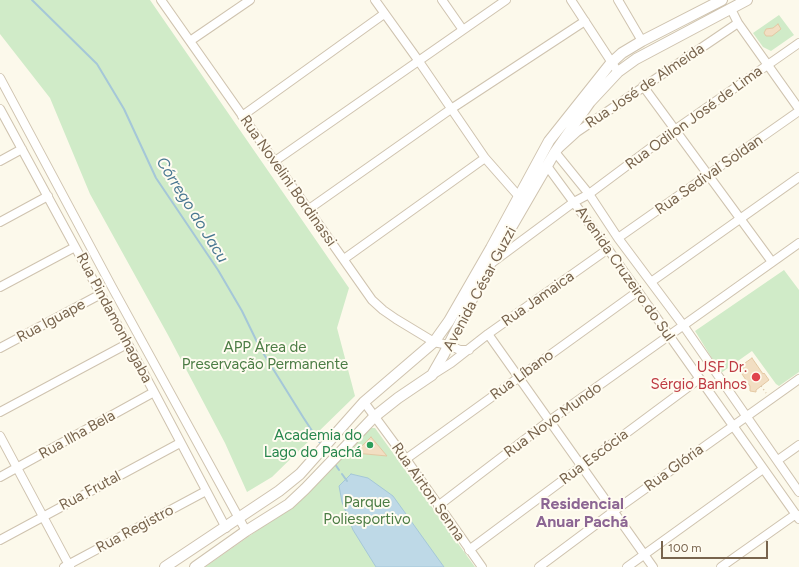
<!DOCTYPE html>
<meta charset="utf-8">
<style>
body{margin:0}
#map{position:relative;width:799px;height:567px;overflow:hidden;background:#fcf9eb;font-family:Figtree,sans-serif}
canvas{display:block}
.scale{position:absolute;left:661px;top:541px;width:107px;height:18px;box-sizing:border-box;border:2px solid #78644d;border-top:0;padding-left:5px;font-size:12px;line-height:14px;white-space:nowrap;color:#78644d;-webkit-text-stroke:3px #fffcf1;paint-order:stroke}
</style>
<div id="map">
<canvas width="799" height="567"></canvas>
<div class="scale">100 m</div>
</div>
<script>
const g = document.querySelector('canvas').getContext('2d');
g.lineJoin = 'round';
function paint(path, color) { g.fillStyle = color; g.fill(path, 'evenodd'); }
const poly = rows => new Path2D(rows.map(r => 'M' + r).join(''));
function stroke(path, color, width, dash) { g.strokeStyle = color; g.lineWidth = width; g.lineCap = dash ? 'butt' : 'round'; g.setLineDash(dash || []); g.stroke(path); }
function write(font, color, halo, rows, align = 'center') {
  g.font = font + ' Figtree,sans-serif'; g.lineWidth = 4; g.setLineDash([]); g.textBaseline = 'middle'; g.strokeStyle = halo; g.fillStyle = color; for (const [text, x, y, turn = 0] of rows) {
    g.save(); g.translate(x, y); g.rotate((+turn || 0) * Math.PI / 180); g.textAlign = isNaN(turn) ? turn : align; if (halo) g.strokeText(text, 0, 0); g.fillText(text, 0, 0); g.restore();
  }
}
paint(poly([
 [0,0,150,0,349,288,337,328,355,396,272,477,247,492,225,443,168,335,90,194,50,98,0,34],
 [779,15,794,35,771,51,763,47,753,33],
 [784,270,799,290,799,372,779,386,776,384,752,351,721,373,695,331],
 [371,428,375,428,475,567,205,567,298,502,366,430]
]), '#d0ebc8');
const water = poly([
 [351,474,368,478,393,496,444,567,376,567,353,530,342,502,339,486,351,474]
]);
paint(water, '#bed9e7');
stroke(water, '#a5c7d8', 1);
stroke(poly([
 [32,0,97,64,124,109,156,178,218,270,242,311,260,348,303,417,320,443],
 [335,464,339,470],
 [342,474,347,481]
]), '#a5c7d8', 2);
const building = poly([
 [778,24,781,29,772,36,766,36,764,33,766,29,773,28,778,24],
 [752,358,763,374,764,373,769,380,756,390,756,392,750,391,750,386,738,368,752,358],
 [371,437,387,456,355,453,371,437]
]);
paint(building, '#f2dec2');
stroke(building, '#e4c8a3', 1);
const minor = poly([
 [161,0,372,300,383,310,396,319,434,342,448,345,460,350,469,350],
 [375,0,418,60,485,158,522,200],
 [442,0,463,30],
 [571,0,618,72],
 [618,0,642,41],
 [731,9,738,23,799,109],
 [738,23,577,132,555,152,589,194,618,238,683,325,799,492],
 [190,41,250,0],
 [0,78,112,287,246,531],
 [643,86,772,262],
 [0,109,154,392,226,528],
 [242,116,384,14],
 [0,161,22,149],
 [275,161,506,0],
 [547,166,608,249,799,519],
 [309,209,451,109,585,21],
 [0,222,48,196],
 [618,238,799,111],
 [344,259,485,158],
 [493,262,574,202,589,194,676,129,799,43],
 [651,282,799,177],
 [0,287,75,247],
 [488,334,653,567],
 [0,348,101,294],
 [432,375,451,363,488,334,608,249],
 [364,402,406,459,482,567],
 [0,412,127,344],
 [0,436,70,567],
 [406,459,637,292],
 [778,460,799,445],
 [0,477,154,392],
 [438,506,549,421,799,243],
 [0,540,180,443],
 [469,550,699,379],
 [64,567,206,491],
 [539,567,614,511,799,379],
 [627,567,763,469],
 [721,567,796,514]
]);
const tertiary = poly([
 [165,567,279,491,300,474,364,402,434,342,449,321,491,248,549,141,611,63,622,53,642,41,722,0],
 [195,567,246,531,289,504,305,489,374,417,398,398,432,375,444,354,490,264,555,152,590,102,618,72,636,59,747,0]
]);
stroke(minor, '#cfc3af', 10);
stroke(tertiary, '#cfc3af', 12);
stroke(poly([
 [761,386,766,393]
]), '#d7c2a5', 1.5, [1, 3]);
stroke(minor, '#fff', 8);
stroke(tertiary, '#fff', 10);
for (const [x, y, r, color] of [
 [756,377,5,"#e0444e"],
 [370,445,4,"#2e9e5b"]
]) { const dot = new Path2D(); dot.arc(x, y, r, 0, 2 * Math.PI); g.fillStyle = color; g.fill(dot); stroke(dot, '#fffcf1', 1.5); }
write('15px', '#78644d', '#fffcf1', [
 ["Rua José de Almeida",645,86,-34],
 ["Rua Odilon José de Lima",694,118,-36],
 ["Rua Sedival Soldan",709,175,-35],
 ["Rua Novelini Bordinassi",288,181,55],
 ["Avenida Cruzeiro do Sul",625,274,55],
 ["Avenida César Guzzi",480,289,-62],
 ["Rua Jamaica",538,299,-35],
 ["Rua Pindamonhagaba",114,318,62],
 ["Rua Iguape",51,321,-28],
 ["Rua Líbano",522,375,-36],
 ["Rua Novo Mundo",553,420,-36],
 ["Rua Ilha Bela",77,435,-29],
 ["Rua Escócia",594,457,-37],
 ["Rua Glória",674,468,-36],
 ["Rua Frutal",90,491,-28],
 ["Rua Airton Senna",428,492,55],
 ["Rua Registro",135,529,-28]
]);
write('15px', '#4c7d45', '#fffcf1', [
 ["APP Área de",265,348],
 ["Preservação Permanente",265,365],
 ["Parque",367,503],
 ["Poliesportivo",367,520]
]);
write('15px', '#be3a42', '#fffcf1', [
 ["USF Dr.",747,368],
 ["Sérgio Banhos",747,385]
], 'right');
write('15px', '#27864d', '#fffcf1', [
 ["Academia do",362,436],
 ["Lago do Pachá",362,453]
], 'right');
write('italic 16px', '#4a7892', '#fffcf1', [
 ["Córrego do Jacu",192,210,58]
]);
write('bold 16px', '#8c6693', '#fffcf1', [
 ["Residencial",582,504],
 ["Anuar Pachá",582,522]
]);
</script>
